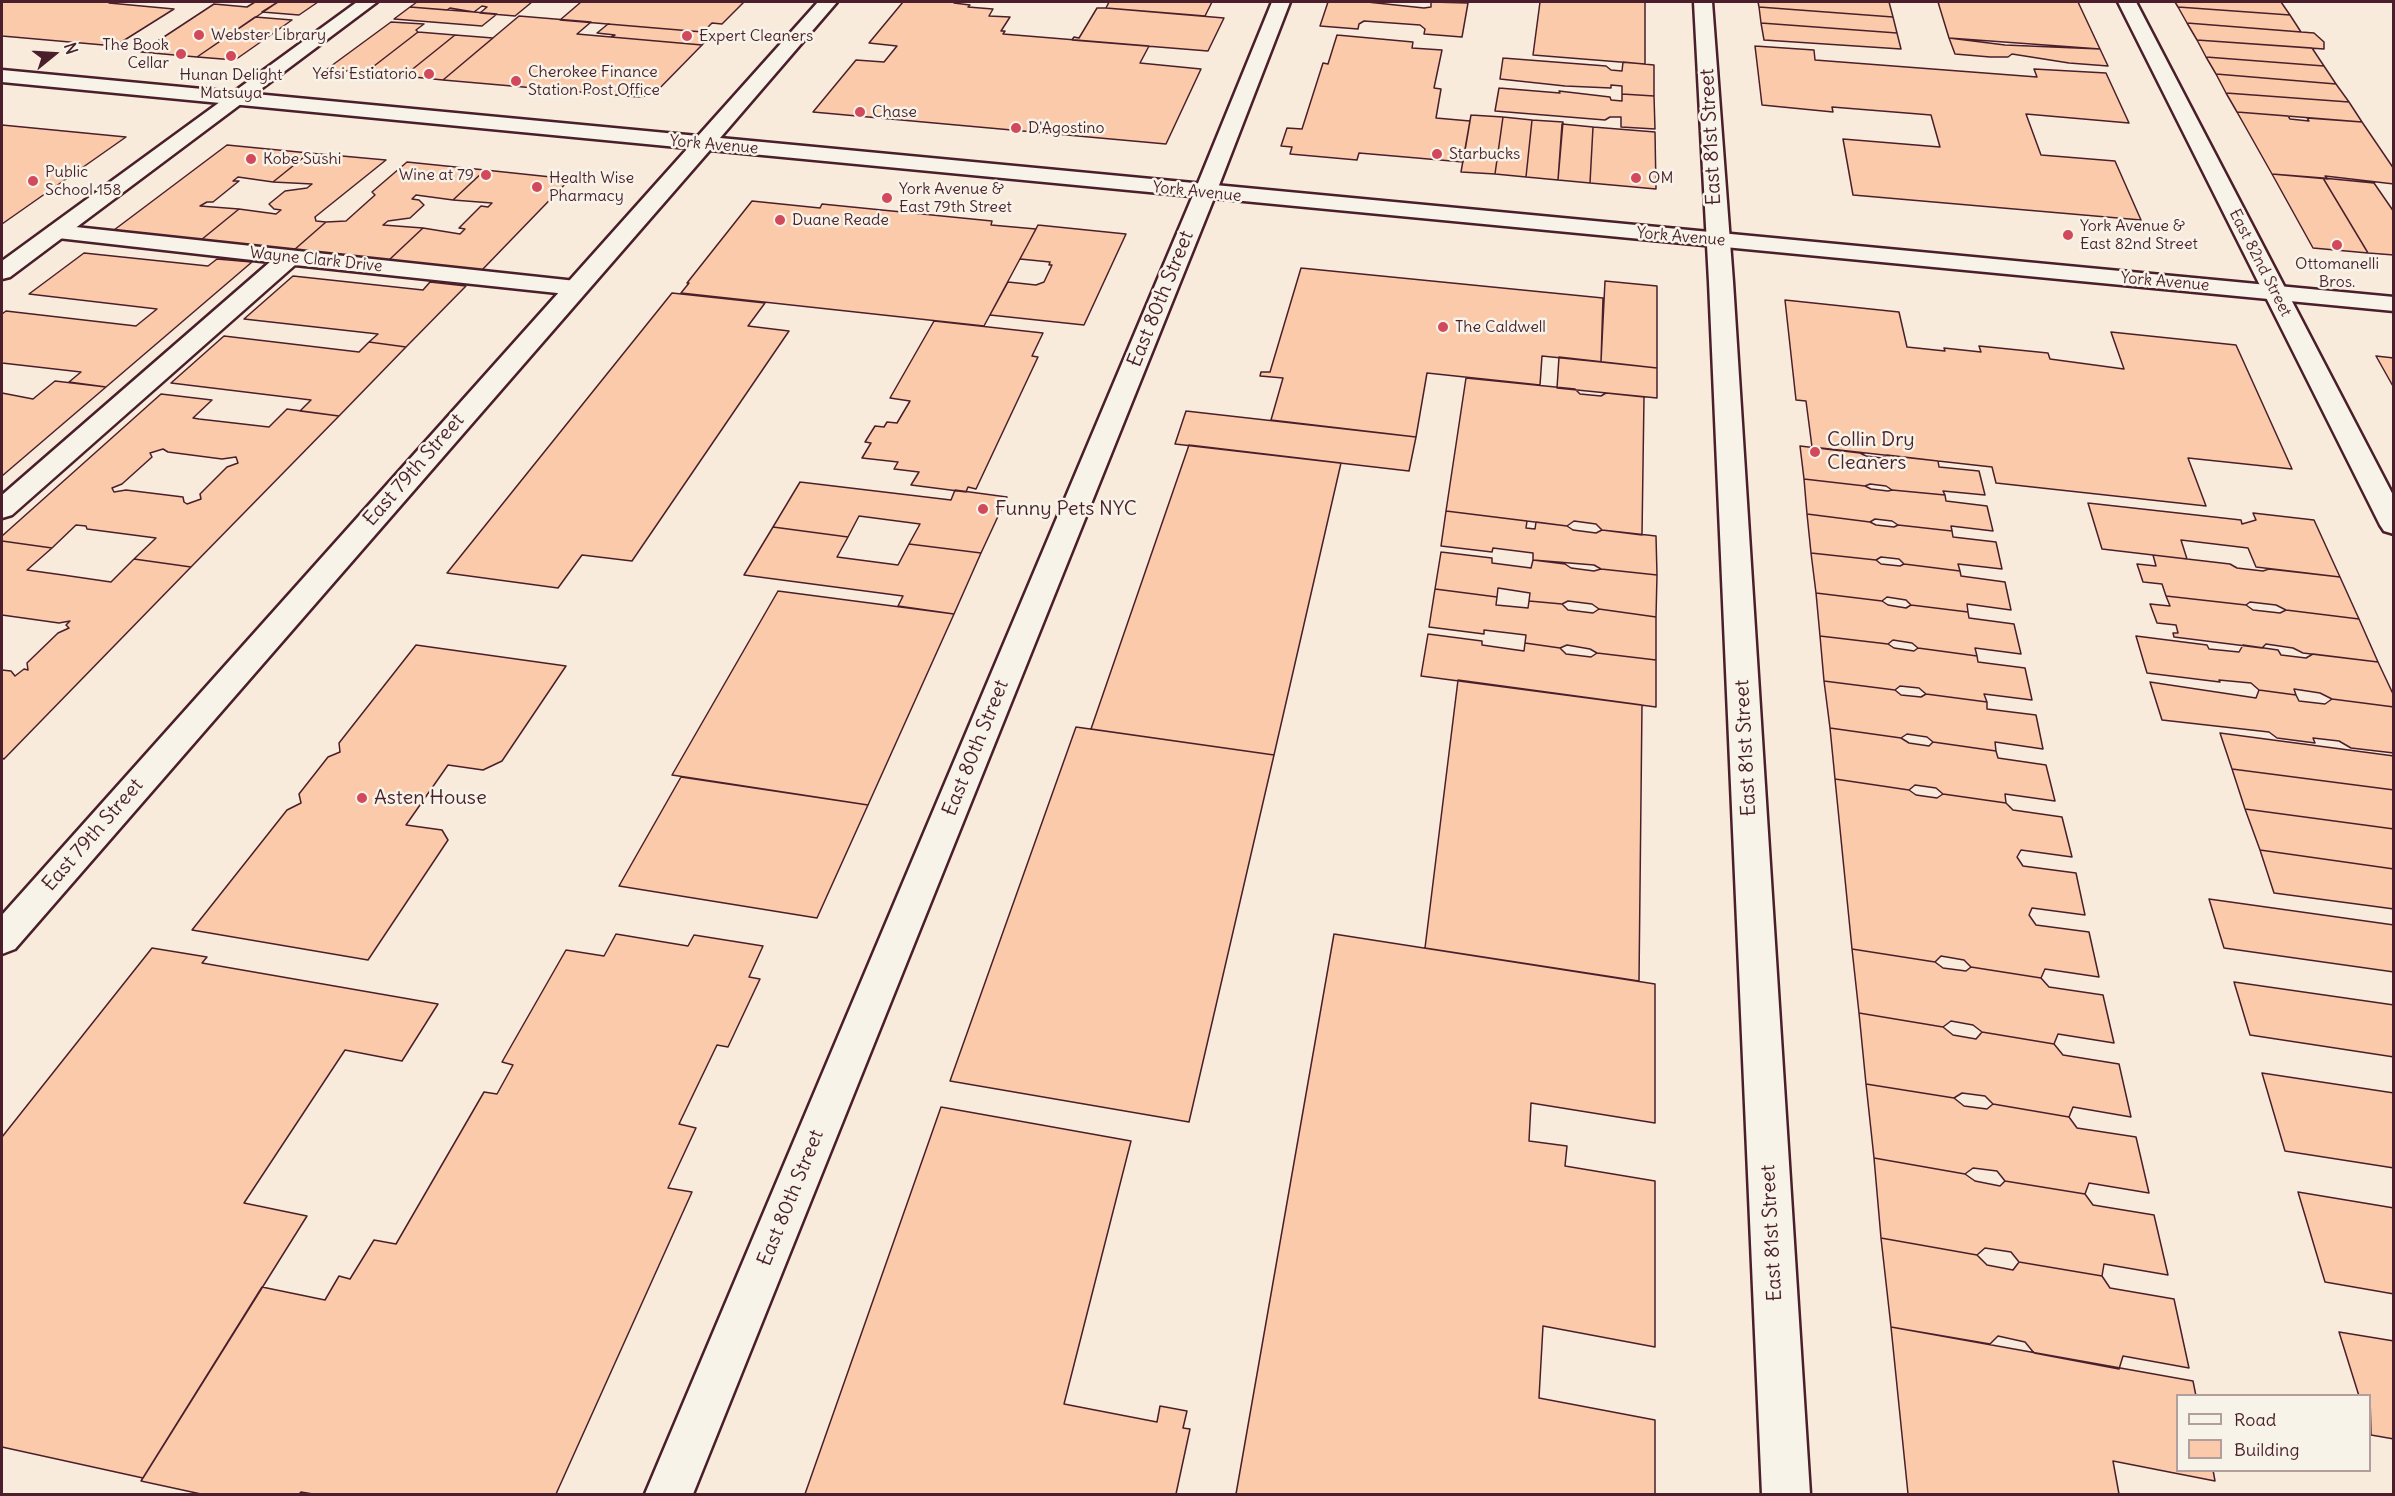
<!DOCTYPE html>
<style>
body{margin:0}
#map{position:relative;width:2395px;height:1496px;overflow:hidden;background:#f8ebdc;font-family:Delius,sans-serif}
canvas{display:block}
.frame{position:absolute;inset:0;border:3px solid #4a1f2b;pointer-events:none}
.legend{position:absolute;left:2176px;top:1394px;width:195px;height:78px;box-sizing:border-box;background:#f7f3e8;border:2px solid #b29e9c;margin:0;padding:8px 10px;list-style:none;font-size:18px;color:#4a1f2b}
.legend li{display:flex;align-items:center;gap:12px;height:30px}
.legend b{width:30px;border:2px solid #b29e9c}
.north{position:absolute;left:24px;top:24px;width:60px;height:60px;-webkit-text-stroke:4px #f7f3e8;paint-order:stroke;rotate:72deg;font-size:16px;font-weight:700;line-height:24px;text-align:center;color:#4a1f2b}
.north::after{content:'';display:block;margin:auto;width:21px;height:27px;background:#4a1f2b;clip-path:polygon(50% 0,100% 100%,50% 72%,0 100%)}
</style>
<div id="map">
<canvas width="2395" height="1496"></canvas>
<div class="frame"></div>
<ul class="legend">
<li><b style="height:8px;background:#f7f3e8"></b>Road</li>
<li><b style="height:16px;background:#facaaa"></b>Building</li>
</ul>
<div class="north">N</div>
</div>
<script>
const g = document.querySelector('canvas').getContext('2d');
g.lineJoin = 'round';
function paint(path, color) { g.fillStyle = color; g.fill(path, 'evenodd'); }
const poly = rows => new Path2D(rows.map(r => 'M' + r).join(''));
function stroke(path, color, width, dash) { g.strokeStyle = color; g.lineWidth = width; g.lineCap = dash ? 'butt' : 'round'; g.setLineDash(dash || []); g.stroke(path); }
function write(font, color, halo, rows, align = 'center') {
  g.font = font + ' Delius,sans-serif'; g.lineWidth = 5; g.setLineDash([]); g.textBaseline = 'middle'; g.strokeStyle = halo; g.fillStyle = color; for (const [text, x, y, turn = 0] of rows) {
    g.save(); g.translate(x, y); g.rotate((+turn || 0) * Math.PI / 180); g.textAlign = isNaN(turn) ? turn : align; if (halo) g.strokeText(text, 0, 0); g.fillText(text, 0, 0); g.restore();
  }
}
const building = poly([
 [2,2,112,2,109,3,174,9,115,46,2,36,2,2],
 [255,2,278,2,197,57,141,52,214,4,247,7,255,2],
 [278,2,318,2,299,15,262,12,278,2],
 [417,2,532,2,515,16,480,13,487,7,482,6,474,12,450,8,447,10,410,7,417,2],
 [581,2,744,2,722,24,712,23,703,32,560,20,581,2],
 [903,2,956,2,954,3,970,5,968,7,993,9,989,16,1010,17,1001,31,1005,31,1003,34,1149,46,1140,63,1201,69,1166,144,813,112,856,60,884,62,897,46,869,43,903,2],
 [1109,2,1212,2,1205,16,1106,8,1109,2],
 [1328,2,1367,2,1424,8,1431,7,1431,2,1468,3,1462,37,1424,34,1425,29,1420,25,1364,21,1359,24,1358,29,1320,26,1328,2],
 [1540,2,1645,2,1645,64,1533,55,1540,2],
 [1758,2,1889,2,1893,17,1759,7,1758,2],
 [1938,2,2078,2,2100,49,1949,38,1938,2],
 [2175,2,2281,2,2290,15,2178,7,2175,2],
 [410,7,474,12,497,14,482,26,394,19,410,7],
 [1759,7,1893,17,1897,33,1761,23,1759,7],
 [2178,7,2290,15,2301,32,2187,23,2178,7],
 [1097,8,1106,8,1224,18,1208,51,1072,40,1074,37,1079,38,1097,8],
 [519,16,591,22,577,34,702,45,653,95,638,97,443,80,519,16],
 [255,17,292,20,235,60,197,57,255,17],
 [391,22,424,24,416,30,418,32,365,73,327,69,391,22],
 [1761,23,1897,33,1901,49,1764,40,1761,23],
 [2187,23,2314,33,2324,42,2324,49,2197,40,2187,23],
 [608,24,703,32,713,33,702,45,611,37,615,35,597,33,608,24],
 [418,32,455,35,404,76,365,73,418,32],
 [455,35,493,38,443,80,404,76,455,35],
 [1337,35,1413,42,1412,48,1442,50,1434,88,1441,89,1436,118,1470,121,1463,162,1359,153,1357,160,1290,154,1292,147,1281,146,1287,128,1302,129,1323,63,1328,64,1337,35],
 [1949,38,2005,45,2100,49,2108,66,2069,63,2012,54,2008,57,1990,57,1955,54,1949,38],
 [2197,40,2312,48,2324,66,2206,57,2197,40],
 [1755,46,1814,50,1815,60,2037,77,2034,69,2106,73,2129,123,2026,114,2041,155,2115,161,2141,220,1853,195,1843,139,1940,147,1931,115,1832,107,1833,112,1762,105,1755,46],
 [2206,57,2324,66,2336,84,2216,74,2206,57],
 [1503,58,1606,66,1611,70,1622,71,1623,62,1654,65,1654,96,1622,94,1622,86,1611,85,1611,88,1565,86,1500,79,1503,58],
 [2216,74,2336,84,2349,102,2226,93,2216,74],
 [1499,88,1560,93,1559,91,1610,97,1611,100,1622,101,1622,94,1654,96,1655,129,1621,127,1621,117,1610,117,1605,120,1495,111,1499,88],
 [2226,93,2349,102,2362,122,2237,112,2226,93],
 [2237,112,2288,116,2290,119,2309,121,2307,118,2362,122,2394,169,2394,184,2325,176,2328,179,2272,174,2237,112],
 [1471,115,1503,117,1495,174,1461,172,1471,115],
 [1503,117,1532,120,1526,177,1495,174,1503,117],
 [1532,120,1563,122,1558,180,1526,177,1532,120],
 [1562,124,1593,127,1590,183,1558,180,1562,124],
 [2,125,126,137,2,224,2,125],
 [1593,127,1655,132,1656,189,1590,183,1593,127],
 [227,145,309,153,273,182,238,177,233,181,239,181,213,202,207,202,200,206,239,209,201,240,114,230,227,145],
 [309,153,386,160,315,217,316,221,326,222,294,250,201,240,239,209,276,214,281,210,274,209,269,204,285,191,307,188,312,184,273,182,309,153],
 [407,162,485,170,453,200,416,195,412,199,419,200,424,205,410,218,388,221,383,225,423,228,389,260,294,250,326,222,346,221,375,195,372,192,407,162],
 [485,170,570,179,482,270,389,260,423,228,460,234,465,229,459,228,481,206,488,207,492,203,453,200,485,170],
 [2272,174,2323,178,2368,253,2313,248,2272,174],
 [2323,178,2374,183,2394,212,2394,255,2368,253,2323,178],
 [752,201,820,208,822,204,992,221,991,225,1036,229,984,326,681,293,689,283,687,283,752,201],
 [1038,225,1126,234,1084,325,990,315,1008,282,1036,285,1044,282,1052,265,1049,265,1050,262,1020,259,1038,225],
 [84,253,208,266,217,259,252,262,106,387,69,382,81,372,2,363,2,314,6,311,136,326,157,309,29,294,84,253],
 [1301,268,1603,298,1601,362,1542,356,1540,385,1427,373,1416,437,1271,420,1283,378,1260,376,1261,372,1270,372,1301,268],
 [293,276,423,290,430,282,466,286,406,347,369,342,378,334,244,319,293,276],
 [1605,281,1657,286,1657,368,1601,362,1605,281],
 [672,293,765,303,748,326,789,331,632,561,582,555,558,588,447,573,672,293],
 [1785,300,1899,312,1907,347,1945,351,1944,348,1981,352,1979,346,2048,353,2050,359,2124,369,2111,332,2236,345,2292,469,2188,458,2206,506,1996,483,1992,467,1812,447,1806,401,1796,400,1785,300],
 [934,321,1043,333,1032,356,1038,357,976,489,968,487,966,492,911,485,919,472,894,469,898,462,862,458,871,443,865,442,875,426,884,427,887,422,897,423,910,401,890,398,934,321],
 [224,336,359,352,369,342,406,347,339,416,300,411,311,400,171,383,224,336],
 [2376,356,2394,358,2394,388,2376,356],
 [1559,357,1657,368,1657,398,1557,388,1559,357],
 [1466,378,1575,389,1580,394,1601,396,1606,393,1644,397,1642,535,1602,530,1596,524,1574,521,1567,526,1446,511,1466,378],
 [55,381,106,387,2,476,2,393,33,399,55,381],
 [161,394,212,400,193,418,199,419,269,427,287,409,339,416,191,567,134,559,156,538,87,529,86,526,76,525,52,548,2,541,2,536,161,394],
 [163,449,168,452,222,459,236,457,238,463,227,467,200,494,201,499,187,504,184,502,183,497,126,490,114,492,112,488,122,484,152,457,150,453,163,449],
 [1186,411,1416,437,1409,471,1175,444,1186,411],
 [1189,445,1341,463,1274,755,1091,729,1189,445],
 [1800,446,1860,453,1866,456,1882,458,1887,455,1938,461,1939,467,1979,471,1985,495,1943,491,1945,495,1892,490,1886,486,1870,484,1865,486,1804,479,1800,446],
 [1804,479,1865,486,1871,489,1888,491,1892,490,1945,495,1946,501,1987,506,1993,531,1951,526,1952,531,1898,525,1892,521,1875,519,1870,522,1807,514,1804,479],
 [800,482,951,500,955,490,1007,497,981,553,909,544,920,524,859,516,848,537,773,527,800,482],
 [2088,503,2241,520,2242,524,2256,520,2253,513,2314,520,2340,577,2256,567,2248,548,2181,540,2187,559,2102,549,2088,503],
 [1446,511,1527,521,1526,528,1535,529,1536,522,1567,526,1573,530,1596,533,1602,530,1656,536,1657,575,1601,569,1594,565,1533,560,1533,553,1493,548,1492,552,1441,546,1446,511],
 [1807,514,1870,522,1876,525,1894,527,1898,525,1952,531,1953,537,1996,542,2002,569,1958,564,1960,571,1904,564,1899,559,1881,557,1876,560,1811,553,1807,514],
 [773,527,848,537,837,557,898,565,909,544,981,553,954,614,898,606,903,596,744,575,773,527],
 [2,541,52,548,27,570,63,575,111,582,134,559,191,567,4,759,2,758,2,670,11,671,15,676,24,669,28,670,27,663,58,633,69,628,66,625,70,621,59,623,2,615,2,541],
 [1441,552,1492,558,1492,563,1531,568,1533,560,1565,564,1571,568,1594,571,1601,569,1657,575,1656,617,1599,609,1592,604,1568,601,1562,604,1529,601,1530,593,1498,588,1497,597,1435,589,1441,552],
 [1811,553,1876,560,1881,564,1900,566,1904,564,1960,571,1961,576,2005,582,2011,610,1967,604,1968,612,1911,605,1906,600,1887,597,1882,601,1816,593,1811,553],
 [2153,555,2230,564,2237,568,2263,571,2269,569,2340,577,2359,619,2286,610,2276,605,2250,602,2246,605,2166,596,2162,584,2143,582,2137,564,2156,566,2153,555],
 [1435,589,1497,597,1496,605,1528,608,1529,601,1562,604,1568,610,1593,613,1599,609,1656,617,1656,660,1597,653,1590,649,1567,645,1560,648,1525,643,1526,635,1484,630,1484,634,1429,627,1435,589],
 [778,591,954,614,868,805,672,775,778,591],
 [1816,593,1882,601,1888,605,1906,608,1911,605,1968,612,1969,618,2014,624,2021,654,1975,648,1977,656,1918,648,1912,643,1893,640,1888,644,1820,636,1816,593],
 [2166,596,2246,605,2253,610,2280,613,2286,610,2359,619,2378,662,2303,653,2293,648,2266,644,2262,648,2174,637,2173,633,2178,633,2176,625,2157,623,2150,604,2170,606,2166,596],
 [1428,634,1482,641,1482,645,1524,651,1525,643,1560,648,1566,654,1591,657,1597,653,1656,660,1656,707,1421,676,1428,634],
 [1820,636,1888,644,1894,648,1914,651,1918,648,1977,656,1978,662,2025,668,2032,700,1984,694,1987,702,1926,694,1919,688,1900,686,1895,690,1824,681,1820,636],
 [2136,636,2207,645,2209,649,2239,652,2243,645,2278,650,2281,655,2306,658,2313,654,2378,662,2394,696,2394,707,2332,699,2320,693,2294,689,2296,695,2259,690,2251,683,2219,680,2220,682,2147,673,2136,636],
 [416,645,566,666,502,761,483,770,448,765,406,825,442,830,448,840,368,960,192,930,287,810,301,803,299,794,328,757,340,752,339,743,416,645],
 [1458,680,1642,705,1639,981,1425,948,1458,680],
 [1824,681,1895,690,1901,695,1921,697,1926,694,1987,702,1987,709,2036,715,2043,749,1995,742,1996,751,1933,742,1927,737,1907,734,1901,738,1830,728,1824,681],
 [2150,682,2256,698,2259,690,2296,695,2299,701,2325,704,2332,699,2394,707,2394,753,2351,748,2339,741,2313,738,2315,743,2277,738,2269,732,2162,720,2150,682],
 [1076,727,1274,755,1189,1122,950,1081,1076,727],
 [1830,728,1901,738,1909,743,1929,746,1933,742,1996,751,1998,758,2046,765,2055,801,2005,794,2006,803,1943,794,1936,788,1915,785,1909,790,1835,779,1830,728],
 [2220,733,2394,756,2394,790,2232,769,2220,733],
 [2232,769,2394,790,2394,829,2245,809,2232,769],
 [681,777,868,805,817,918,619,886,681,777],
 [1835,779,1909,790,1916,795,1937,798,1943,794,2006,803,2013,810,2062,817,2072,857,2021,850,2017,857,2023,866,2076,873,2085,915,2032,908,2029,915,2036,925,2089,932,2099,977,2045,969,2041,978,1971,967,1964,960,1941,956,1935,962,1852,949,1835,779],
 [2245,809,2394,829,2394,869,2260,850,2245,809],
 [2260,850,2394,869,2394,909,2274,893,2260,850],
 [2209,899,2394,925,2394,972,2224,948,2209,899],
 [616,934,688,946,694,935,763,946,749,977,760,979,728,1047,717,1045,679,1124,696,1128,668,1188,692,1192,556,1494,313,1494,301,1492,299,1494,201,1494,141,1481,262,1287,325,1300,339,1276,350,1279,374,1240,396,1244,484,1092,497,1094,513,1065,502,1062,566,950,604,956,616,934],
 [1334,934,1655,984,1655,1123,1531,1103,1529,1141,1567,1146,1565,1166,1655,1181,1655,1347,1543,1326,1539,1398,1655,1420,1655,1494,1236,1494,1334,934],
 [152,948,207,957,202,963,438,1004,402,1061,345,1050,244,1203,307,1216,143,1478,2,1447,2,1137,152,948],
 [1852,949,1935,962,1943,968,1966,971,1971,967,2041,978,2049,987,2103,995,2114,1043,2058,1034,2054,1044,1982,1032,1973,1025,1951,1021,1943,1027,1859,1013,1852,949],
 [2234,982,2394,1005,2394,1057,2250,1035,2234,982],
 [1859,1013,1943,1027,1953,1035,1976,1039,1982,1032,2054,1044,2063,1055,2119,1064,2131,1117,2073,1107,2069,1117,1993,1104,1985,1096,1962,1093,1954,1098,1866,1084,1859,1013],
 [2262,1073,2394,1093,2394,1168,2285,1151,2262,1073],
 [1866,1084,1954,1098,1964,1106,1987,1109,1993,1104,2069,1117,2077,1128,2136,1137,2149,1193,2089,1183,2085,1194,2005,1181,1997,1171,1973,1168,1965,1174,1874,1158,1866,1084],
 [941,1107,1131,1141,1064,1404,1157,1422,1160,1406,1187,1411,1183,1428,1190,1429,1176,1494,805,1494,941,1107],
 [1874,1158,1965,1174,1975,1181,2000,1186,2005,1181,2085,1194,2093,1205,2154,1215,2168,1275,2104,1264,2102,1276,2019,1262,2011,1252,1985,1248,1977,1255,1881,1238,1874,1158],
 [2298,1192,2394,1208,2394,1294,2325,1282,2298,1192],
 [1881,1238,1977,1255,1987,1265,2013,1270,2019,1262,2102,1276,2110,1288,2174,1299,2189,1368,2123,1356,2119,1369,2034,1353,2025,1342,1998,1336,1990,1344,1891,1327,1881,1238],
 [1891,1327,2193,1381,2196,1396,2178,1396,2178,1470,2213,1470,2215,1481,2113,1461,2119,1494,1908,1494,1891,1327],
 [2339,1332,2394,1341,2394,1439,2371,1435,2370,1396,2359,1396,2339,1332]
]);
paint(building, '#facaaa');
stroke(building, '#4a1f2b', 1.5);
const service = poly([
 [57,225,576,281,584,283,588,288,584,293,576,295,295,265,12,515,2,518,2,495,270,262,49,237,46,232,49,227,57,225]
]);
const minor = poly([
 [357,2,377,2,10,277,2,279,2,261,357,2],
 [1272,2,1290,2,1216,193,693,1494,645,1494,1194,193,1272,2],
 [1694,2,1712,2,1733,282,1810,1494,1762,1494,1709,282,1694,2],
 [2118,2,2136,2,2394,497,2394,534,2384,531,2380,525,2118,2]
]);
const secondary = poly([
 [818,2,837,2,720,138,2394,297,2394,311,710,150,15,949,2,954,2,915,688,148,2,82,2,70,698,136,818,2]
]);
stroke(service, '#4a1f2b', 5);
stroke(minor, '#4a1f2b', 5);
stroke(secondary, '#4a1f2b', 5);
paint(service, '#f7f3e8');
paint(minor, '#f7f3e8');
paint(secondary, '#f7f3e8');
for (const [x, y, r, color] of [
 [199,35,6,"#d1495b"],
 [687,36,6,"#d1495b"],
 [181,54,6,"#d1495b"],
 [231,56,6,"#d1495b"],
 [429,74,6,"#d1495b"],
 [516,81,6,"#d1495b"],
 [860,112,6,"#d1495b"],
 [1016,128,6,"#d1495b"],
 [1437,154,6,"#d1495b"],
 [251,159,6,"#d1495b"],
 [486,175,6,"#d1495b"],
 [1636,178,6,"#d1495b"],
 [33,181,6,"#d1495b"],
 [537,187,6,"#d1495b"],
 [887,198,6,"#d1495b"],
 [780,220,6,"#d1495b"],
 [2068,235,6,"#d1495b"],
 [2337,245,6,"#d1495b"],
 [1443,327,6,"#d1495b"],
 [1815,452,6,"#d1495b"],
 [983,509,6,"#d1495b"],
 [362,798,6,"#d1495b"]
]) { const dot = new Path2D(); dot.arc(x, y, r, 0, 2 * Math.PI); g.fillStyle = color; g.fill(dot); stroke(dot, '#f7f3e8', 2); }
write('16px', '#4a1f2b', '#f7f3e8', [
 ["Webster Library",211,35],
 ["Expert Cleaners",699,36],
 ["The Book",169,45,"right"],
 ["Cellar",169,63,"right"],
 ["Cherokee Finance",528,72],
 ["Station Post Office",528,90],
 ["Yefsi Estiatorio",417,74,"right"],
 ["Hunan Delight",231,75,"center"],
 ["Matsuya",231,93,"center"],
 ["Chase",872,112],
 ["D'Agostino",1028,128],
 ["Starbucks",1449,154],
 ["Kobe Sushi",263,159],
 ["Public",45,172],
 ["School 158",45,190],
 ["Wine at 79",474,175,"right"],
 ["Health Wise",549,178],
 ["Pharmacy",549,196],
 ["OM",1648,178],
 ["York Avenue &",899,189],
 ["East 79th Street",899,207],
 ["Duane Reade",792,220],
 ["York Avenue &",2080,226],
 ["East 82nd Street",2080,244],
 ["Ottomanelli",2337,264,"center"],
 ["Bros.",2337,282,"center"],
 ["The Caldwell",1455,327]
], 'left');
write('16px', '#4a1f2b', '#f7f3e8', [
 ["York Avenue",714,145,5],
 ["York Avenue",1197,192,6],
 ["York Avenue",1681,237,5],
 ["Wayne Clark Drive",316,260,6],
 ["East 82nd Street",2260,263,63],
 ["York Avenue",2165,282,5]
]);
write('20px', '#4a1f2b', '#f7f3e8', [
 ["East 81st Street",1711,137,-93],
 ["East 80th Street",1161,299,-68],
 ["East 79th Street",414,470,-49],
 ["East 80th Street",976,748,-68],
 ["East 81st Street",1746,748,-93],
 ["East 79th Street",93,835,-49],
 ["East 80th Street",791,1198,-68],
 ["East 81st Street",1772,1233,-93]
]);
write('20px', '#4a1f2b', '#f7f3e8', [
 ["Collin Dry",1827,440],
 ["Cleaners",1827,463],
 ["Funny Pets NYC",995,509],
 ["Asten House",374,798]
], 'left');
</script>
